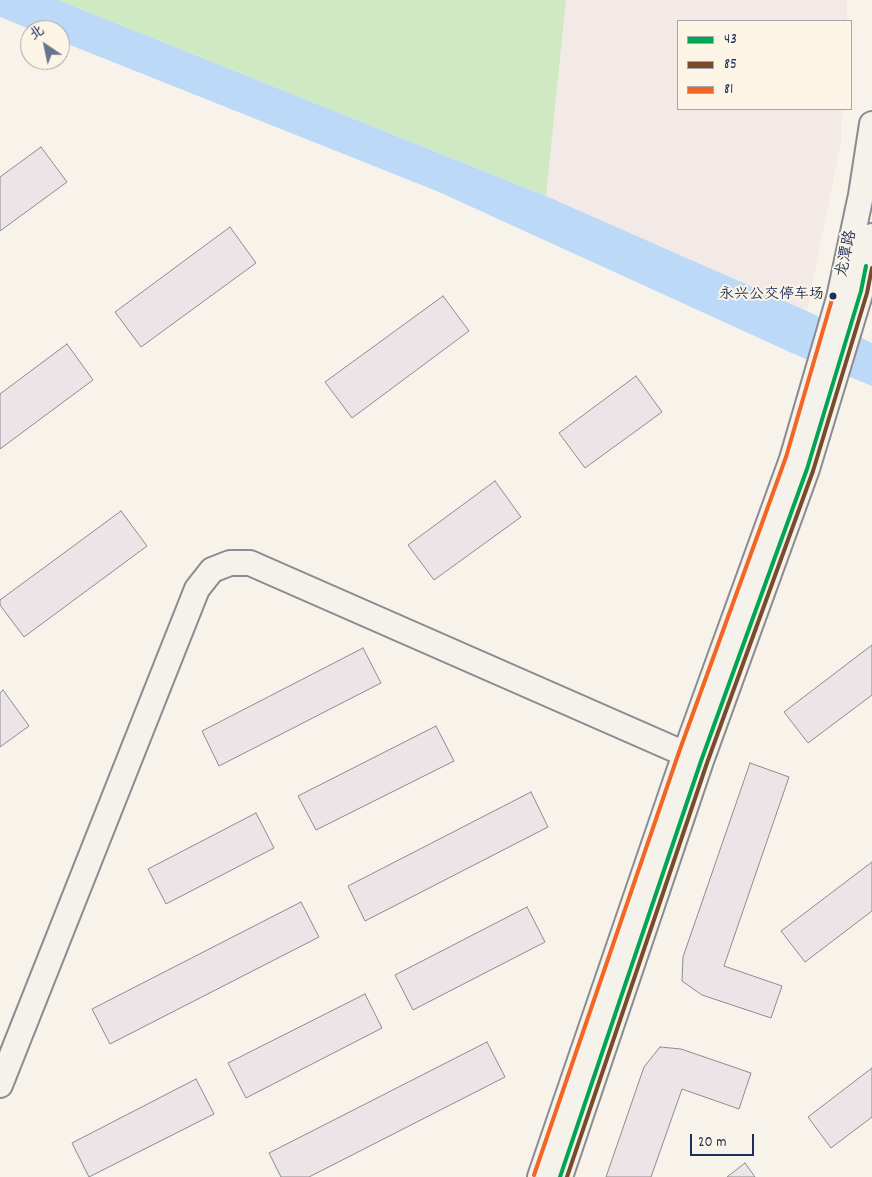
<!DOCTYPE html>
<meta charset="utf-8">
<style>
body{margin:0}
#map{position:relative;width:872px;height:1177px;overflow:hidden;background:#f7f3ea;font-family:Dekko,"LXGW WenKai TC",sans-serif}
canvas{display:block}
.legend{position:absolute;left:677px;top:20px;width:175px;height:90px;box-sizing:border-box;background:#fcf5e5;border:1px solid #a2a6af;margin:0;padding:6px 9px;list-style:none;font-size:15px;color:#1b2f5e}
.legend li{display:flex;align-items:center;gap:10px;height:25px}
.legend b{width:25px;border:1px solid #a2a6af}
.north{position:absolute;left:20px;top:20px;width:50px;height:50px;box-sizing:border-box;background:#fcf5e5;border:1px solid #a2a6af;border-radius:50%;rotate:326deg;font-size:14px;font-weight:700;line-height:20px;text-align:center;color:#1b2f5e}
.north::after{content:'';display:block;margin:auto;width:18px;height:22px;background:#68748f;clip-path:polygon(50% 0,100% 100%,50% 72%,0 100%)}
.scale{position:absolute;left:690px;top:1134px;width:64px;height:22px;box-sizing:border-box;border:2px solid #1b2f5e;border-top:0;padding-left:6px;font-size:15px;line-height:18px;white-space:nowrap;color:#1b2f5e;-webkit-text-stroke:4px #fcf5e5;paint-order:stroke}
</style>
<div id="map">
<canvas width="872" height="1177"></canvas>
<ul class="legend">
<li><b style="height:6px;background:#00a651"></b>43</li>
<li><b style="height:6px;background:#7a4b2a"></b>85</li>
<li><b style="height:6px;background:#f26522"></b>81</li>
</ul>
<div class="north">北</div>
<div class="scale">20 m</div>
</div>
<script>
const g = document.querySelector('canvas').getContext('2d');
g.lineJoin = 'round';
function paint(path, color) { g.fillStyle = color; g.fill(path, 'evenodd'); }
const poly = rows => new Path2D(rows.map(r => 'M' + r).join(''));
function stroke(path, color, width, dash) { g.strokeStyle = color; g.lineWidth = width; g.lineCap = dash ? 'butt' : 'round'; g.setLineDash(dash || []); g.stroke(path); }
function write(font, color, halo, rows, align = 'center') {
  g.font = font + ' Dekko,"LXGW WenKai TC",sans-serif'; g.lineWidth = 4; g.setLineDash([]); g.textBaseline = 'middle'; g.strokeStyle = halo; g.fillStyle = color; for (const [text, x, y, turn = 0] of rows) {
    g.save(); g.translate(x, y); g.rotate((+turn || 0) * Math.PI / 180); g.textAlign = isNaN(turn) ? turn : align; if (halo) g.strokeText(text, 0, 0); g.fillText(text, 0, 0); g.restore();
  }
}
paint(poly([
 [566,0,847,0,847,21,678,21,678,109,842,109,841,142,807,311,546,196]
]), '#f3e9e7');
paint(poly([
 [58,0,566,0,546,196]
]), '#cfe9c2');
paint(poly([
 [0,0,58,0,546,196,807,311,872,343,872,386,794,354,439,192,60,41,60,30,32,30,0,17]
]), '#bcdaf7');
const building = poly([
 [41,147,67,182,0,231,0,177,41,147],
 [230,227,256,263,141,347,115,312,230,227],
 [443,296,469,331,352,418,325,382,443,296],
 [67,344,93,380,0,449,0,394,67,344],
 [636,376,662,412,585,468,559,433,636,376],
 [495,481,521,517,434,580,408,545,495,481],
 [121,511,147,546,24,637,0,605,0,600,121,511],
 [872,645,872,695,808,743,784,712,872,645],
 [363,648,381,683,219,766,202,731,363,648],
 [3,690,29,726,0,747,0,693,3,690],
 [436,726,454,761,316,830,298,796,436,726],
 [750,763,789,777,724,966,782,986,771,1018,702,995,682,981,683,957,750,763],
 [531,792,548,827,365,921,348,886,531,792],
 [256,813,274,848,166,904,148,869,256,813],
 [872,862,872,911,805,962,781,931,872,862],
 [301,902,319,937,110,1044,92,1009,301,902],
 [527,907,545,942,413,1010,395,975,527,907],
 [365,994,382,1028,246,1098,228,1063,365,994],
 [487,1042,505,1077,309,1177,281,1177,269,1153,487,1042],
 [660,1047,681,1049,751,1073,739,1109,682,1089,651,1177,606,1177,644,1067,660,1047],
 [872,1068,872,1117,831,1148,808,1117,872,1068],
 [196,1079,214,1114,89,1177,72,1143,196,1079],
 [745,1163,755,1177,727,1177,745,1163]
]);
paint(building, '#ede4e8');
stroke(building, '#8a8c91', 1);
const minor = poly([
 [0,1085,197,589,212,570,230,563,250,563,701,761],
 [540,1177,685,754,792,459,839,298,861,195,872,124],
 [560,1177,701,761,807,469,861,291,872,236]
]);
stroke(minor, '#8a8c91', 28);
stroke(minor, '#f5f2ec', 24);
stroke(poly([
 [560,1177,701,761,807,469,861,291,866,266]
]), '#00a651', 4);
stroke(poly([
 [567,1177,707,763,813,471,867,293,872,268]
]), '#7a4b2a', 4);
stroke(poly([
 [534,1175,679,752,786,457,833,296]
]), '#f26522', 4);
for (const [x, y, r, color] of [
 [833,296,4.5,"#1b2f5e"]
]) { const dot = new Path2D(); dot.arc(x, y, r, 0, 2 * Math.PI); g.fillStyle = color; g.fill(dot); stroke(dot, '#fcf5e5', 2); }
write('15px', '#1b2f5e', '#fcf5e5', [
 ["永兴公交停车场",824,296]
], 'right');
write('16px', '#1b2f5e', '#fcf5e5', [
 ["龙潭路",848,254,-78]
]);
</script>
